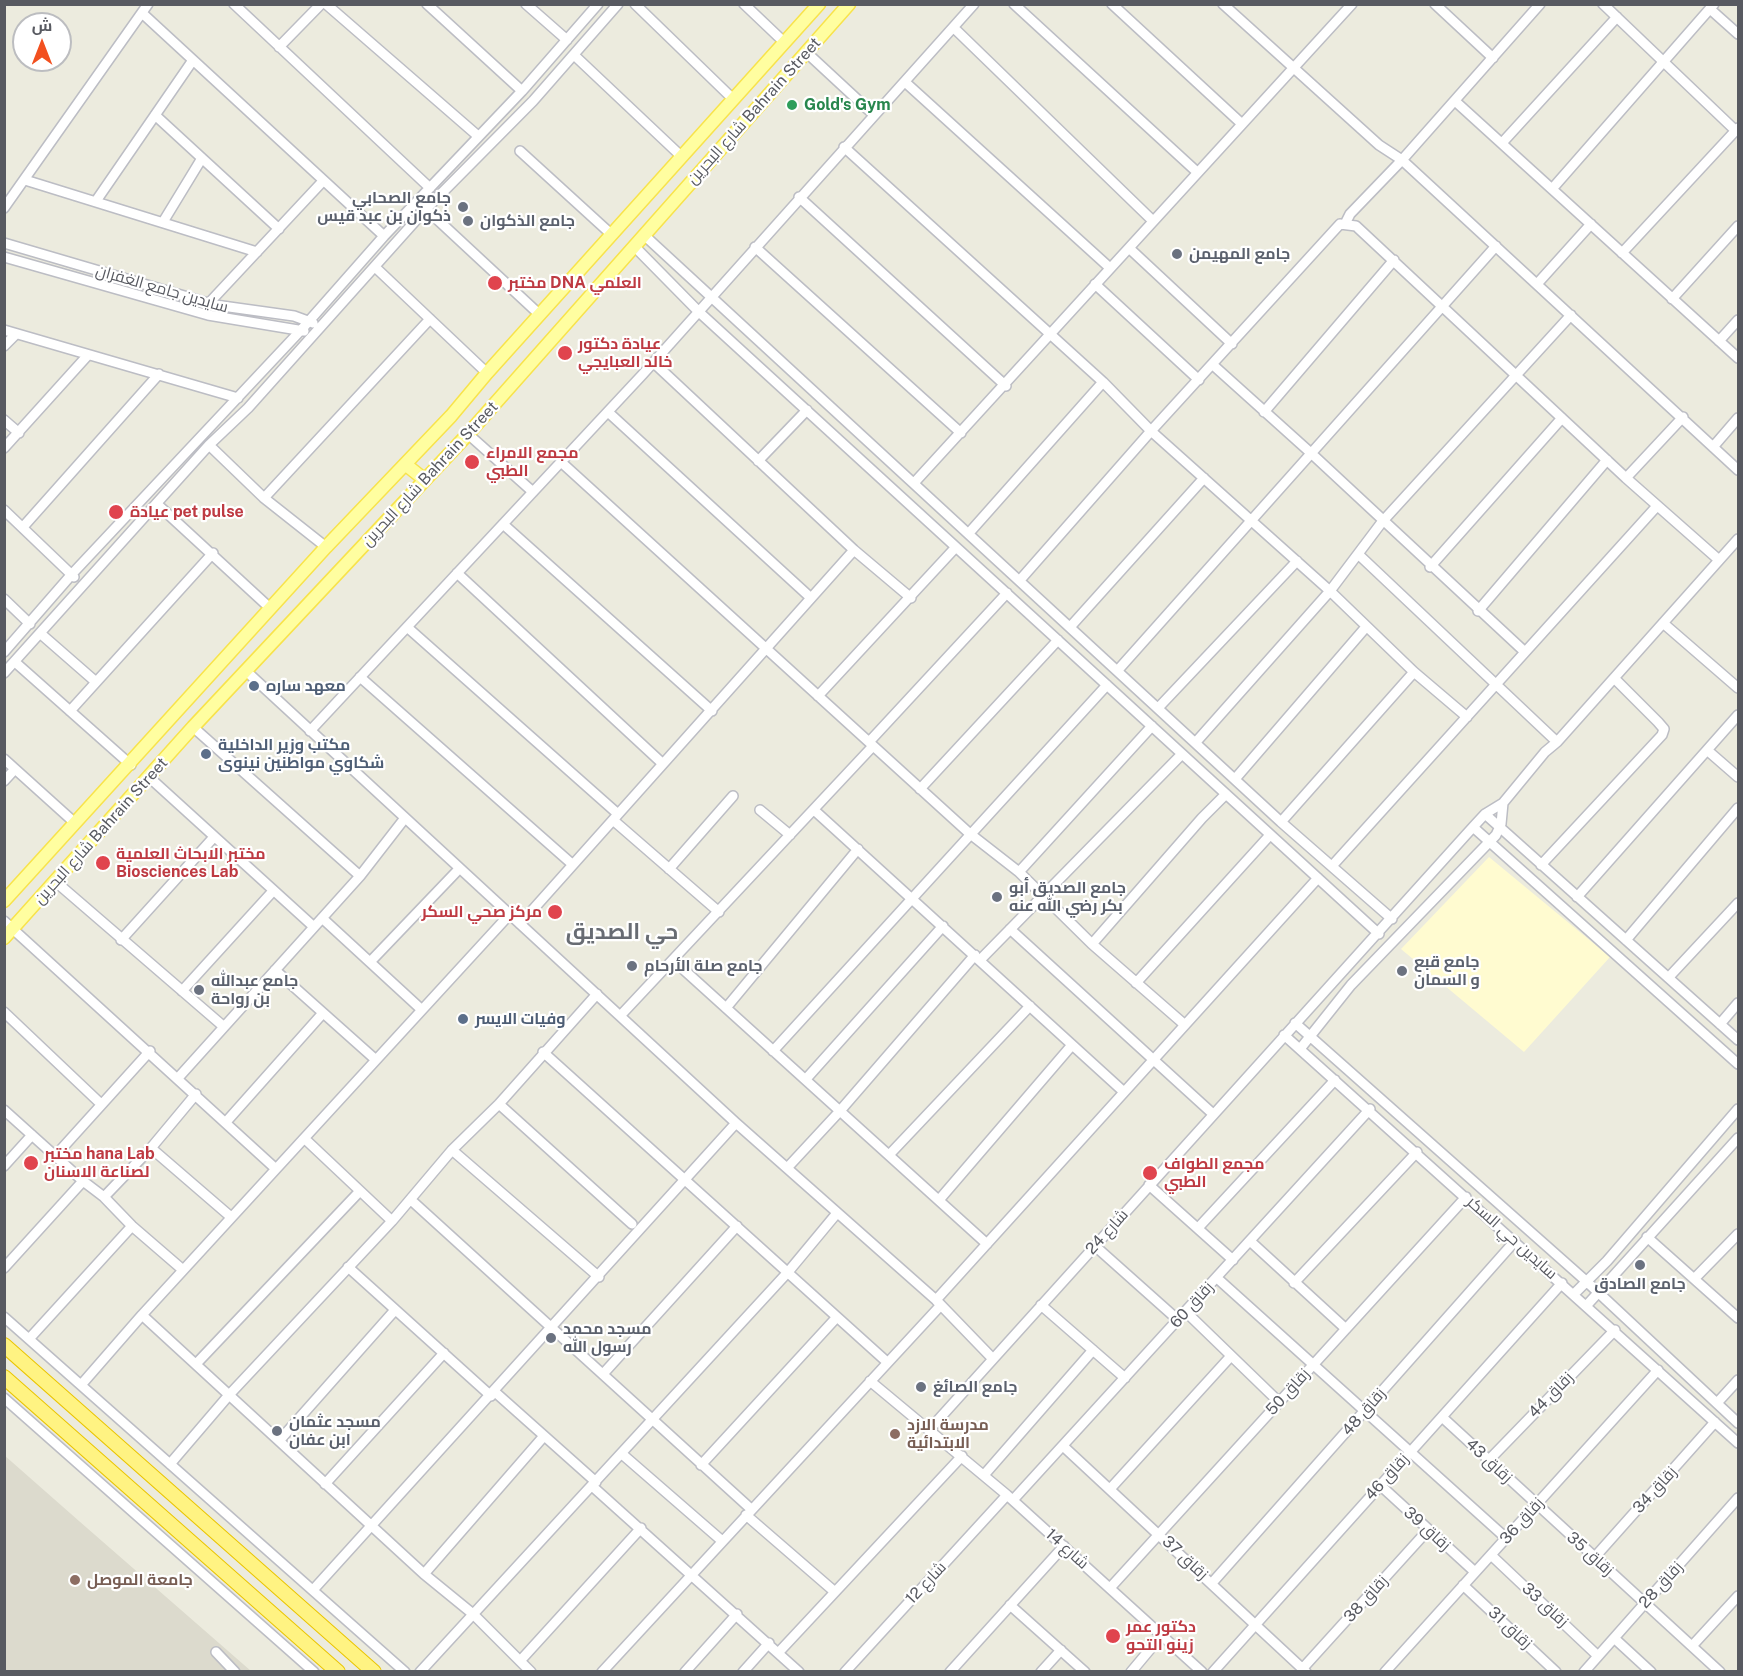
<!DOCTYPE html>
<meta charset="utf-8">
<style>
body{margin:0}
#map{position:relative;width:1743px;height:1676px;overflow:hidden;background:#ecebde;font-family:"Public Sans",Cairo,sans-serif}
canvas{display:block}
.frame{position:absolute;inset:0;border:6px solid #585a61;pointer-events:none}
.north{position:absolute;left:12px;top:12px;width:60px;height:60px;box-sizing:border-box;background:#fff;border:2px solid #bcbdc0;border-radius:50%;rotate:0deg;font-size:16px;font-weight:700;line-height:24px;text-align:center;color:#585a61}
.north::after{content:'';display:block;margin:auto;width:21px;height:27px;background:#f2501f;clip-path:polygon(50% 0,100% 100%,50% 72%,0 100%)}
</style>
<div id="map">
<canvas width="1743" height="1676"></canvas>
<div class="frame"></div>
<div class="north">ش</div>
</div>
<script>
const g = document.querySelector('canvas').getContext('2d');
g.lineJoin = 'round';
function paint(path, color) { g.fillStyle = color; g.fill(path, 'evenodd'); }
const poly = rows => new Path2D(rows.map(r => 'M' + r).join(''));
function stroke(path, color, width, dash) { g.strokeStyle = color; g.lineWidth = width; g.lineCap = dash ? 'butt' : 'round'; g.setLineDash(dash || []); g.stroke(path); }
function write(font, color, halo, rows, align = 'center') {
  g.font = font + ' "Public Sans",Cairo,sans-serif'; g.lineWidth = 4.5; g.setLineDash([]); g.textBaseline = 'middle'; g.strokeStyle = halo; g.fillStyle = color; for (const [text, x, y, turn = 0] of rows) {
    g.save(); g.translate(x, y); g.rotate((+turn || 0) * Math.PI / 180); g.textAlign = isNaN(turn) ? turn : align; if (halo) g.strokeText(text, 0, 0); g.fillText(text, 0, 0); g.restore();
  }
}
paint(poly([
 [1489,857,1610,957,1524,1052,1401,949]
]), '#fffbd0');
paint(poly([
 [4,1455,79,1521,251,1671,5,1671]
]), '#dcdacd');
const minor = poly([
 [234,4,430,188],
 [326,4,478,136],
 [427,4,522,91],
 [526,4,567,40],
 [635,4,733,99],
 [744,4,785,43],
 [1014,4,1197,172],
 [1112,4,1242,124],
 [1223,4,1379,145,1402,160,1738,470],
 [1435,4,1493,58],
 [1603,4,1736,131],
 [1710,9,1738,34],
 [142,13,384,236],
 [954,28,1153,221],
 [279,47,321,4],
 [806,52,874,115],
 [574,55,681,156],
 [905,82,1110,268],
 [1455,101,1738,358],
 [155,115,279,229],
 [1502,143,1617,17],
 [844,147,1103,382,1151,431,1330,591,1414,672,1467,717],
 [520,151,611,234],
 [25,180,257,252],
 [1552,189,1714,4],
 [799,197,1006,386],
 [96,201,193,60],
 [4,208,148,4],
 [426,209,539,314],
 [163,222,202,158],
 [1345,224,1350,214,1402,160,1540,4],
 [644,235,1281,822,1392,919],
 [4,243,215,305,294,316,313,323],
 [634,246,699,312,1379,934],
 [755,247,961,433],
 [1129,248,1232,344],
 [1622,253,1738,128],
 [4,257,208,315,304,331],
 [375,267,487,373],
 [1095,284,1199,380],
 [1537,284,1591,224],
 [1672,299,1738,226],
 [209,303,323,181],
 [4,330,238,398],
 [1719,341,1738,320],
 [4,346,16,334],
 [653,362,854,550,911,598],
 [1213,365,1312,454,1525,652],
 [608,412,811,598],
 [1264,412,1394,260],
 [4,420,19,433],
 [468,434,533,492],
 [209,445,264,498,326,547],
 [1713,447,1738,418],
 [4,448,88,355],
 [758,461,807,410],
 [561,462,969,833,1019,872,1092,944,1185,1025],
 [1626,478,1683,417],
 [914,483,1352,4],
 [264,498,430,319],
 [157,504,271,609],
 [4,510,74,577],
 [503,524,712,711],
 [23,527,159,374],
 [969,533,1103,382],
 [1358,554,1557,742],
 [1430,567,1562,418],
 [457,573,663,764],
 [1020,580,1151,431,1340,224,1356,226,1626,478,1719,560],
 [4,599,30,624],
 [1478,611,1607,460],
 [1663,623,1738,688],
 [1071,626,1204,478],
 [407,627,618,814],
 [41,634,96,682],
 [4,652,72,574,302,329,384,236,522,91,598,4],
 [15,662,131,765],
 [1118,670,1496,246],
 [246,671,736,1123,936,1300,993,1359],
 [4,673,209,445,248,408,426,209,533,101,618,4],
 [360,677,572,864],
 [818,696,956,547],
 [1159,707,1297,561],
 [70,711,213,553],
 [193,727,360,876],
 [310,731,643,374,974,4],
 [869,742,1007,593],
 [1196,742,1330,591,1382,522,1571,315],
 [1707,750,1738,777],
 [4,759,75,823],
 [150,778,314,927],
 [1235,779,1366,627],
 [4,781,15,769],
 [920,789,1058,640],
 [760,810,790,835],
 [814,810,1124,1092],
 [1485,814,1738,1040],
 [613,820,719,912],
 [1281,822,1414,672],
 [1473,827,1738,1064],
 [1541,865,1662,735,1664,729,1658,722,1614,678],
 [1332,866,1657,506],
 [669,869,733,796],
 [1019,872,1152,726],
 [56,882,223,1026],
 [1577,897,1738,715],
 [322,918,422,1010],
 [4,921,276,1169],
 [520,924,854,550],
 [1010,929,1213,1114],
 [121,940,214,837],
 [1626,940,1738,808],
 [1092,944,1202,818,1226,794],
 [673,960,987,1244],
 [980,960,1182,754],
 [370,962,459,869],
 [275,970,376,1060],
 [1669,977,1738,903],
 [1136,983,1270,835],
 [182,991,273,891],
 [726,1008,858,849],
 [4,1012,101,1104],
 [620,1016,873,746],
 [1295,1023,1586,1281,1738,1423],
 [1720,1024,1738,1003],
 [1284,1035,1738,1443],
 [1300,1049,1351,985,1496,835,1501,824,1503,803],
 [773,1051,1107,685],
 [543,1052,887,1362],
 [178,1078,360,876,405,818],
 [806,1079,943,926],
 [499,1104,632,1224],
 [4,1110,83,1181,104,1197,132,1226,183,1270],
 [226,1122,323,1013],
 [305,1139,392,1221],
 [151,1148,231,1217],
 [452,1150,599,1277],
 [56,1155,150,1051],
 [889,1155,1030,1006],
 [4,1166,32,1135],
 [788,1167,839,1112,975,955],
 [1149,1185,1233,1260],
 [104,1197,151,1148,196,1094],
 [411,1200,751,1509],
 [939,1200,1072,1045],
 [1198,1228,1335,1080],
 [1647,1237,1738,1318],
 [1250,1241,1346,1329],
 [1095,1246,1178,1320],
 [348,1267,491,1396],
 [4,1268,83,1181],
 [1696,1277,1738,1234],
 [1217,1278,1506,1538],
 [1294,1283,1417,1152],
 [1574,1294,1607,1261,1738,1109],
 [936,1300,1318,878],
 [1041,1305,1125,1378],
 [1587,1305,1738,1138],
 [1186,1312,1279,1402],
 [142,1315,424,1574,473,1614,531,1672],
 [4,1317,405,1672],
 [29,1339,132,1226],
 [196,1364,360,1191],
 [603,1374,737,1226],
 [870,1381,1007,1495,1202,1672],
 [81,1385,142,1315,510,914],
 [495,1392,596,1482],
 [4,1398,314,1672],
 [1717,1403,1738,1380],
 [1442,1417,1720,1672],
 [930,1429,1473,827,1485,814,1503,803,1545,752,1557,742,1738,539],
 [279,1441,395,1310],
 [1063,1446,1306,1672],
 [622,1454,721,1540],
 [1488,1461,1615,1330],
 [170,1464,229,1395,392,1221,452,1150,499,1104,597,994],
 [701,1465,837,1317],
 [984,1475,1093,1350],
 [325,1484,444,1353],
 [1380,1485,1475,1572],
 [592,1486,799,1672],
 [1110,1489,1231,1356],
 [1013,1500,1370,1109],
 [746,1515,835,1592],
 [1491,1555,1598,1656],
 [1594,1558,1715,1422],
 [424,1574,544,1436],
 [1212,1583,1515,1241],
 [1463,1585,1556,1672],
 [1110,1588,1466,1197],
 [313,1590,736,1123],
 [1010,1605,1085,1672],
 [1614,1638,1651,1672],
 [1692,1646,1738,1596],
 [216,1652,235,1672],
 [779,1652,962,1456],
 [520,1661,641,1528],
 [1303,1668,1428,1530],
 [420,1672,788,1272,837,1213],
 [602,1672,941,1305],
 [685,1672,737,1614],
 [743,1672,769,1643],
 [845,1672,1007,1495],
 [950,1672,1064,1546],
 [1041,1672,1061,1650],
 [1131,1672,1162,1635],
 [1213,1672,1562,1283],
 [1385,1672,1658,1370],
 [1584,1672,1738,1498]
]);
const major = poly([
 [405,464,425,480],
 [4,901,326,547,451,416,487,373,819,4],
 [4,938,193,727,468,434,849,4]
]);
const highway = poly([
 [4,1345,374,1672],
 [4,1377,338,1672]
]);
stroke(minor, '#bcbdc4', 12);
stroke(major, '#f8e34b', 15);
stroke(highway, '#eac500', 16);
stroke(minor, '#fff', 9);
stroke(major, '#fffea0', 12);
stroke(highway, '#fff382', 14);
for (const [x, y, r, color] of [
 [792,105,6,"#2e9e5b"],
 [463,207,6,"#6b7280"],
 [468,221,6,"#6b7280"],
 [1177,254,6,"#6b7280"],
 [495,283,8,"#e0444e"],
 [565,353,8,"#e0444e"],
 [472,462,8,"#e0444e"],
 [116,512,8,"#e0444e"],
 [254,686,6,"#5c6f8a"],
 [206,754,6,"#5c6f8a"],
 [103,863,8,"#e0444e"],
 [997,897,6,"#6b7280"],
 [555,912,8,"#e0444e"],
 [632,966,6,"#6b7280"],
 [1402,971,6,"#6b7280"],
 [199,990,6,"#6b7280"],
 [463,1019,6,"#5c6f8a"],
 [31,1163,8,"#e0444e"],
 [1150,1173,8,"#e0444e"],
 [1640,1265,6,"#6b7280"],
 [551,1338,6,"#6b7280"],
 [921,1387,6,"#6b7280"],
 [277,1431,6,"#6b7280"],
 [895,1434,6,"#8d6e63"],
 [75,1580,6,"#8d6e63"],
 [1113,1636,8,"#e0444e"]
]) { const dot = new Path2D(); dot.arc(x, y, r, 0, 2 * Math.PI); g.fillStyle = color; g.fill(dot); stroke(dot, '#fff', 2); }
write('bold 16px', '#27864d', '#fff', [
 ["Gold's Gym",804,105]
], 'left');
write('16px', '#585a61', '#fff', [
 ["شارع البحرين Bahrain Street",754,111,-48],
 ["سايدين جامع الغفران",162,289,16],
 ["شارع البحرين Bahrain Street",430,474,-47],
 ["شارع البحرين Bahrain Street",101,831,-48],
 ["شارع 24",1107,1232,-48],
 ["سايدين حي السكر",1512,1238,42],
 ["زقاق 60",1192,1305,-48],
 ["زقاق 50",1288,1392,-48],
 ["زقاق 44",1551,1395,-46],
 ["زقاق 48",1364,1412,-49],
 ["زقاق 43",1489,1461,43],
 ["زقاق 46",1387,1477,-48],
 ["زقاق 34",1655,1490,-48],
 ["زقاق 36",1522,1521,-48],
 ["زقاق 39",1427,1529,42],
 ["شارع 14",1067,1549,42],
 ["زقاق 35",1590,1554,42],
 ["زقاق 37",1185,1558,43],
 ["شارع 12",926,1583,-47],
 ["زقاق 28",1661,1585,-48],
 ["زقاق 38",1366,1599,-48],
 ["زقاق 33",1545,1605,43],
 ["زقاق 31",1510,1628,43]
]);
write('bold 16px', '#5b616d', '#fff', [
 ["جامع الصحابي",451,198,"right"],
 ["ذكوان بن عبد قيس",451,216,"right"],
 ["جامع الذكوان",480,221],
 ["جامع المهيمن",1189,254],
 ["جامع الصديق أبو",1009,888],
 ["بكر رضي الله عنه",1009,906],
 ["جامع قبع",1414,962],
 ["و السمان",1414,980],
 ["جامع صلة الأرحام",644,966],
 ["جامع عبدالله",211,981],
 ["بن رواحة",211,999],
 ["جامع الصادق",1640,1284,"center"],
 ["مسجد محمد",563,1329],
 ["رسول الله",563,1347],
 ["جامع الصائغ",933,1387],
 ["مسجد عثمان",289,1422],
 ["ابن عفان",289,1440]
], 'left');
write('bold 16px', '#be3a42', '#fff', [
 ["مختبر DNA العلمي",508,283],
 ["عيادة دكتور",578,344],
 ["خالد العبايجي",578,362],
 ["مجمع الامراء",486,453],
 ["الطبي",486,471],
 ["عيادة pet pulse",130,512],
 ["مختبر الابحاث العلمية",116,854],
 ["Biosciences Lab",116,872],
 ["مركز صحي السكر",542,912,"right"],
 ["مختبر hana Lab",44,1154],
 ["لصناعة الاسنان",44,1172],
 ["مجمع الطواف",1164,1164],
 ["الطبي",1164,1182],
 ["دكتور عمر",1126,1627],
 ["زينو التحو",1126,1645]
], 'left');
write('bold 16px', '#4e5e75', '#fff', [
 ["معهد ساره",266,686],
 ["مكتب وزير الداخلية",218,745],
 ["شكاوي مواطنين نينوى",218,763],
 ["وفيات الايسر",475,1019]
], 'left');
write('bold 16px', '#785e54', '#fff', [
 ["مدرسة الازد",907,1425],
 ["الابتدائية",907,1443],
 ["جامعة الموصل",87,1580]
], 'left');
write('bold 22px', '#686c73', '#fff', [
 ["حي الصديق",622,932]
]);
</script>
